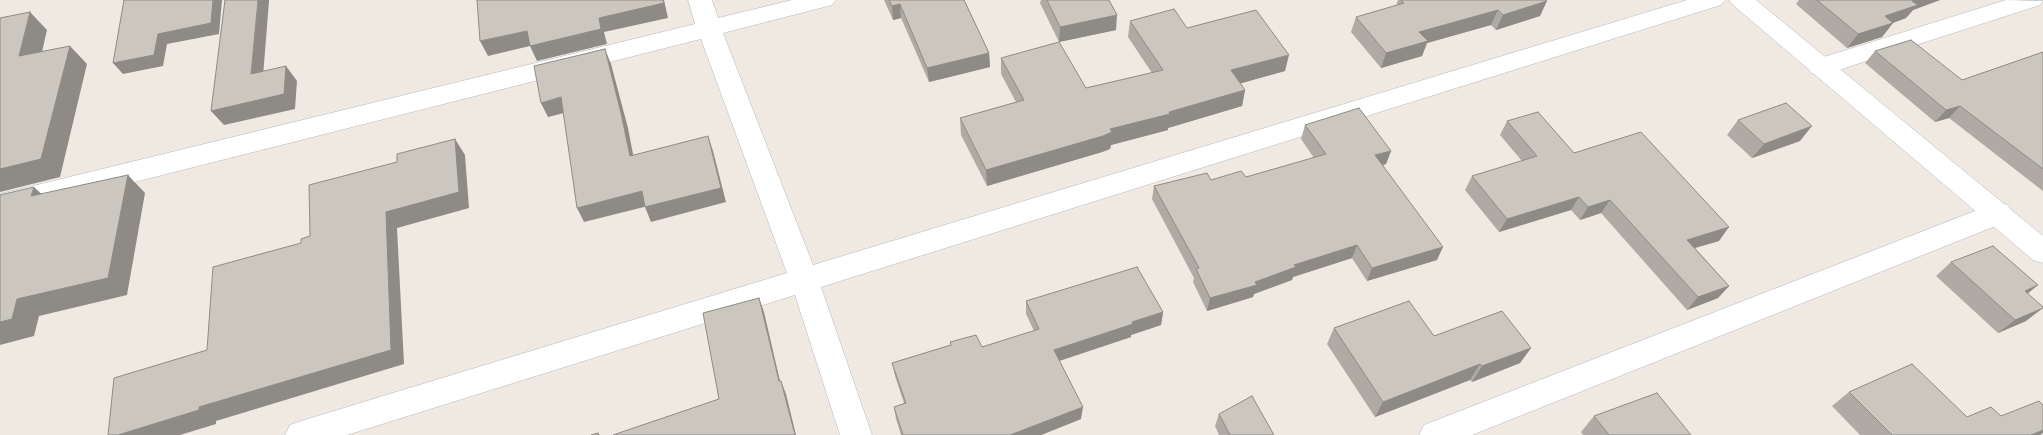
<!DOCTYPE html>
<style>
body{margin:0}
canvas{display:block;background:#efe9e1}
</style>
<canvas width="2043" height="435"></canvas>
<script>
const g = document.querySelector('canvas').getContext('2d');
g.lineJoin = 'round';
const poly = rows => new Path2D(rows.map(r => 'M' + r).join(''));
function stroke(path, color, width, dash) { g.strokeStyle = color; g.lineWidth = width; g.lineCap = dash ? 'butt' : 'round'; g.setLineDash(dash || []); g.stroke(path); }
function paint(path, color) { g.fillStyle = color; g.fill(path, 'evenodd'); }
const minor = poly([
 [688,0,712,0,718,18,792,0,836,0,832,5,723,33,813,265,1687,0,1725,0,1721,5,821,287,872,435,840,435,795,295,347,435,285,435,290,425,301,421,787,273,701,39,0,216,0,194,695,24,688,0],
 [2006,0,2043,1,2040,5,1820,76,1811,73,1808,67,1811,61,2006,0],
 [1998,202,2008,205,2012,213,2008,221,1472,435,1419,435,1424,425,1998,202]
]);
const tertiary = poly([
 [1729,0,1756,0,2043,236,2043,263,2033,260,1733,5,1729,0]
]);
stroke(minor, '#b4b7c1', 1);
stroke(tertiary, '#b4b7c1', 1);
paint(minor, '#fff');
paint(tertiary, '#fff');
paint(poly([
 [884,0,964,0,989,53,990,67,929,82,901,18,893,20],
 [1041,0,1109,0,1116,30,1059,42,1040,3],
 [1398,0,1546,0,1540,16,1496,30,1491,25,1427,43,1422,56,1381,68,1351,32,1356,17,1396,6],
 [1799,0,1940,0,1913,10,1906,18,1893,23,1882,37,1847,48,1796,4],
 [1130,21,1187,28,1285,71,1240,83,1245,90,1242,106,1168,128,1168,130,1111,145,1110,149,1102,152,987,186,961,135,960,118,1016,102,1001,74,1001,58,1086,88,1152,73,1128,37],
 [1875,51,1962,80,2043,52,2043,191,1949,118,1935,122,1865,63],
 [1738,120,1800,141,1752,158,1727,135],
 [1507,121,1574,153,1719,241,1695,248,1729,286,1718,298,1687,310,1601,213,1580,220,1571,210,1499,232,1465,190,1472,176,1522,161,1500,135],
 [1305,125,1391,151,1386,164,1383,165,1437,260,1367,281,1352,258,1293,277,1292,280,1254,294,1253,297,1207,311,1193,282,1194,278,1152,199,1154,186,1211,180,1246,177,1314,158,1301,139],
 [1951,262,2038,285,2028,293,2026,321,1998,333,1936,276],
 [1026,301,1163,312,1161,325,1131,335,1131,337,1059,361,1081,419,1041,435,901,435,896,419,894,407,904,403,895,376,892,363,950,345,950,342,982,347,1034,331,1026,314],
 [1334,328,1434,336,1531,348,1520,363,1472,382,1470,380,1375,417,1327,344],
 [1849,392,1967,417,2043,433,2040,435,1860,435,1832,406],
 [1219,414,1274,435,1219,435,1215,426],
 [1594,416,1691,435,1583,435,1581,432]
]), '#afaba4');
paint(poly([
 [213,0,222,0,219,34,167,44,163,66,123,74,113,63,158,34],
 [258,0,269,0,269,1,262,89,251,74],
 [663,0,664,0,668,18,604,32,607,44,537,61,530,46,599,18],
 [1914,0,1940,0,1913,10,1906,18,1887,25,1893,23,1882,37,1847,48,1858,34,1885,16],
 [1547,1,1540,16,1496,30,1503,15],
 [900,4,901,18,893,20,892,6],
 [1498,10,1491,25,1427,43,1422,56,1381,68,1386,53,1419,32],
 [30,12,47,30,37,74,19,56],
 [1117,15,1116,30,1059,42,1060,27],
 [527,31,534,45,488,56,480,41],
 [70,46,87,64,60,177,0,192,0,169],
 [605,49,611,64,628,128,636,170,630,156],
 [989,53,990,67,929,82,927,68],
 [1289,55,1285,71,1228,87,1231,70],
 [286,66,297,81,295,109,224,125,211,111],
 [1245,90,1242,106,1168,128,1168,130,1111,145,1110,149,1102,152,987,186,986,170,1110,129],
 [561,97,568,112,548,117,541,103],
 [1960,106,1949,118,1935,122,1946,110],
 [1812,126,1800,141,1752,158,1764,144],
 [708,136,713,151,726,202,651,222,645,207],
 [455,139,465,155,469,208,397,228,404,364,216,421,216,424,180,435,118,435,199,407],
 [1391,151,1386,164,1370,169,1375,155],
 [128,175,145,193,127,295,39,316,34,336,0,345,0,322,17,299],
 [34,187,53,205,31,196],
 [642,191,648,206,584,222,577,208],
 [1579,197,1571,210,1499,232,1507,219],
 [1610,200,1601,213,1580,220,1588,207],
 [1729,227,1719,241,1677,253,1687,240],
 [1357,245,1352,258,1293,277,1292,280,1254,294,1253,297,1207,311,1210,298,1255,282,1294,265],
 [1443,247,1437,260,1367,281,1372,268],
 [2038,285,2021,299,2025,291],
 [1729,286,1718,298,1687,310,1698,297],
 [759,298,764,312,783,394,779,381],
 [2043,308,2026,321,1998,333,2015,320],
 [1163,312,1161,325,1131,335,1131,337,1053,363,1054,350,1132,322],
 [1531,348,1520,363,1472,382,1482,366],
 [1480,364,1470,380,1375,417,1383,402],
 [781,381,786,394,796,435,795,435],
 [1083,407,1081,419,1041,435,1010,435],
 [2043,430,2043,433,2040,435,2031,435]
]), '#8e8b86');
const building = poly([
 [124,0,213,0,211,23,158,34,154,55,113,63,124,0],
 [225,0,258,0,251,74,286,66,284,94,211,111,225,0],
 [477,0,663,0,664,3,599,18,601,29,530,46,527,31,480,41,477,0],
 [889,0,964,0,989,53,927,68,900,4,892,6,889,0],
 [1047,0,1109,0,1117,15,1060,27,1047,0],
 [1401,0,1546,0,1547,1,1503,15,1498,10,1419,32,1428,41,1386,53,1356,17,1404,3,1401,0],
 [1817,0,1914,0,1912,1,1918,5,1885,16,1893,23,1858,34,1817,0],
 [1174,9,1187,28,1256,10,1289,55,1231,70,1245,90,1169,112,1170,114,1110,129,1112,132,1103,136,986,170,960,118,1024,100,1001,58,1059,42,1086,88,1163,70,1130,21,1174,9],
 [30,12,19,56,70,46,41,159,0,169,0,18,30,12],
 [1911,40,1962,80,2043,52,2043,169,1960,106,1946,110,1875,51,1911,40],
 [605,49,621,113,630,156,708,136,721,188,645,207,642,191,577,208,561,97,541,103,534,66,605,49],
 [1786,103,1812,126,1764,144,1738,120,1786,103],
 [1359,108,1391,151,1375,155,1443,247,1372,268,1357,245,1294,265,1296,267,1255,282,1257,285,1210,298,1196,269,1199,268,1154,186,1207,173,1211,180,1241,171,1246,177,1326,154,1305,125,1359,108],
 [1538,112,1574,153,1641,132,1729,227,1687,240,1729,286,1698,297,1610,200,1588,207,1579,197,1507,219,1472,176,1537,156,1507,121,1538,112],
 [455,139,459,192,386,212,391,350,199,407,199,410,118,435,108,435,114,378,207,350,213,267,301,243,301,239,310,236,309,185,397,162,397,154,455,139],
 [128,175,108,278,17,299,12,319,0,322,0,195,34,187,31,196,128,175],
 [1993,246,2038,285,2025,291,2043,307,2043,308,2015,320,1951,262,1993,246],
 [1137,267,1163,312,1132,322,1133,324,1054,350,1083,407,1010,435,903,435,894,407,906,403,892,363,951,345,950,342,976,335,982,347,1039,329,1026,301,1137,267],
 [759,298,779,381,781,381,795,435,613,435,719,399,703,313,759,298],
 [1409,301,1434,336,1502,311,1531,348,1482,366,1480,364,1383,402,1334,328,1409,301],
 [1912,364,1967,417,1991,407,2001,416,2039,401,2043,405,2043,430,2031,435,1892,435,1849,392,1912,364],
 [1657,393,1691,435,1609,435,1594,416,1657,393],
 [1252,396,1274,435,1230,435,1219,414,1252,396],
 [598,433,599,435,591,435,598,433]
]);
paint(building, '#cbc7bf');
stroke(building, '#8e8b86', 1);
</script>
